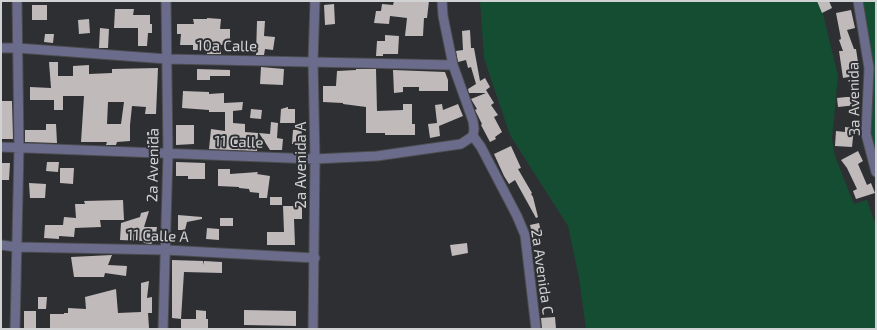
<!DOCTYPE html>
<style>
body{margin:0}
#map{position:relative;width:877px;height:330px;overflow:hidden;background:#2e2f32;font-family:"Exo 2",sans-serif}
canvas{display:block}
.frame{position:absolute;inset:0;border:2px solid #d1d2d4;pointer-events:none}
</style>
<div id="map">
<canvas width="877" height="330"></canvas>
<div class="frame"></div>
</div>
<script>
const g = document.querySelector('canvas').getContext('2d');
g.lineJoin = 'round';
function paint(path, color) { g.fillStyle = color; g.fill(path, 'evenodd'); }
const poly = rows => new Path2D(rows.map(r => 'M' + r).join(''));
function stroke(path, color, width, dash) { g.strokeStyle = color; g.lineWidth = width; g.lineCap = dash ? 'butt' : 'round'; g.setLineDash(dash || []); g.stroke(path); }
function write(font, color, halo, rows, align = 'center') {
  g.font = font + ' "Exo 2",sans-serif'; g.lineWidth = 4; g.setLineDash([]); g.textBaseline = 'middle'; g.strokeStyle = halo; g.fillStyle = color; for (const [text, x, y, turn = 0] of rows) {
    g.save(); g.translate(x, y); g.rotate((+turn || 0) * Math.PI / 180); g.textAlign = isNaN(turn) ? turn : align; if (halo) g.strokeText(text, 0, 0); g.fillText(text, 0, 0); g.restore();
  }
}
paint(poly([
 [480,1,820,1,838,76,832,139,835,156,854,204,867,200,876,226,876,329,586,329,579,278,568,226,510,135,484,58],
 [863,1,876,1,876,159,869,128,867,32]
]), '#154d33');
paint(poly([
 [394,1,429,1,427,18,424,18,423,36,405,36,407,18,390,16,389,24,374,23,376,11,381,11,382,4,393,5],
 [817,1,829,1,832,8,822,13],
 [334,4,335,24,325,25,324,5],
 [32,5,47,5,47,20,32,20],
 [115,9,134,9,133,15,150,15,150,24,152,24,152,33,148,33,147,46,138,46,138,28,114,28],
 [851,10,855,28,847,30,854,49,856,49,860,75,843,78,839,51,843,51,839,40,841,39,836,13],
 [207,18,221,19,220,29,230,29,230,44,221,45,221,54,207,54,207,50,193,50,193,45,180,45,181,34,177,34,177,24,194,24,193,19,207,19],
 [89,19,90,33,79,34,78,20],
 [257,21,265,21,264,36,275,37,273,50,265,49,264,55,256,55],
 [100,28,109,29,108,48,99,48],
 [470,30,471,48,474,48,480,81,485,78,490,87,486,90,494,103,491,105,498,115,494,117,502,132,495,137,496,139,490,142,481,125,482,124,475,110,477,109,471,99,486,93,469,93,468,89,476,84,471,67,468,68,466,60,458,62,456,51,463,50,462,31],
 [45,34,54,34,53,43,44,42],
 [385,35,399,36,398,54,383,54,383,56,376,56,377,41,385,41],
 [49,62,58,62,58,76,73,76,73,66,89,65,89,74,112,73,112,69,158,68,156,114,145,114,146,107,132,106,130,125,130,141,117,142,116,145,106,145,107,142,81,142,84,96,63,96,63,110,54,110,54,100,30,100,30,87,51,88],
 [108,102,124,102,121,124,107,124],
 [261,67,284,69,283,85,260,84],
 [197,69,230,70,230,76,210,76,210,80,197,80],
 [356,69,376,69,377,111,403,110,403,104,412,104,412,124,415,124,415,135,385,135,385,133,366,133,366,107,343,104,343,103,323,102,323,86,336,86,337,71,356,70],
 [393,70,445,72,448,80,448,91,419,91,419,87,403,87,403,92,394,93],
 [183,91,209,92,209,94,224,93,224,103,243,102,242,110,233,111,233,123,245,124,245,132,258,133,257,151,209,149,211,129,225,131,225,112,209,112,209,110,182,108],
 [846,97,857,97,857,105,838,107,837,98],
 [1,101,12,101,13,139,1,139],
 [442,104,443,110,458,104,463,116,439,126,440,136,430,138,428,124,437,123,435,105],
 [288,107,288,109,295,109,295,123,280,123,281,109],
 [251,109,262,110,261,119,250,118],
 [271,122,278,123,277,138,283,139,282,150,270,150,259,133,270,134],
 [46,124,56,124,57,143,25,142,25,130,46,130],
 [176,125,194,125,194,144,176,145],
 [845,127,854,128,852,147,835,146,836,131,845,132],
 [302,129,301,144,292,144,293,130],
 [147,132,158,132,157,146,147,145],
 [511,146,521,168,518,169,532,193,531,194,533,197,538,217,536,218,515,180,509,184,504,176,494,154],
 [858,151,863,161,858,164,867,185,871,183,875,193,856,199,853,191,857,189,847,168,841,160],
 [47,162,59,162,58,172,46,171],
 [176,162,205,163,205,179,188,179,188,176,176,176],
 [1,163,10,163,9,180,1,180],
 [60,168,74,168,73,184,60,183],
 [218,169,230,169,230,174,258,172,257,174,270,176,267,198,259,198,259,193,250,192,249,189,239,188,239,187,218,186],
 [29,183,46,184,45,198,30,198],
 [270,197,282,197,282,205,270,205],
 [123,200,124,220,100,220,101,227,75,228,74,237,59,236,59,239,44,238,45,225,63,225,64,217,76,218,75,204,85,204,84,201],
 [283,206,302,206,302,219,294,219,295,245,267,245,267,232,284,232],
 [149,211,144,227,157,227,155,240,151,244,144,243,143,241,120,240,121,223,140,217,141,213],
 [178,215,202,217,202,219,187,222,185,230,178,230],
 [220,218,233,218,233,226,220,226],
 [539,223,542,235,533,237,530,225],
 [207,228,219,229,219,240,206,239],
 [467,243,468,253,452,256,450,245],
 [112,255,108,265,127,266,126,276,105,273,104,277,74,277,71,257],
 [172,260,203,261,204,265,204,261,222,262,222,273,184,272,181,319,172,318],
 [149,281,147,298,152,297,152,313,148,313,149,328,143,329,50,329,50,314,64,314,64,313,68,313,68,308,86,309,85,297,116,289,118,313,141,312,141,283],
 [38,297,47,297,46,309,38,309],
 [196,310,206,311,206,319,208,319,208,329,181,329,181,319,196,319],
 [244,310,296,311,296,326,244,325],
 [24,311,36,311,36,329,24,329],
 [555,317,556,329,542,329,541,318]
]), '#c0baba');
const minor = poly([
 [858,1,869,68,866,134,876,172],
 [1,48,17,48,167,59,453,65],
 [473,136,481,147,517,216,525,235,536,329],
 [1,147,315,159,377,156,461,144,473,136,474,129,473,121,453,65,443,16,442,1],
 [1,245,16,247,166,250,315,258],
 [15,329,19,148,17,1],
 [163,329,168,154,166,1],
 [313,329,315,159,313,61,315,1]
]);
stroke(minor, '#4b4c4f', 11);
stroke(minor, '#6b6c8b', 9);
write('15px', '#d1d2d4', '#2e2f32', [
 ["10a Calle",227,46,1],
 ["3a Avenida",854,99,-91],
 ["11 Calle",239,142,2],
 ["2a Avenida",153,165,-89],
 ["2a Avenida A",301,165,-90],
 ["11 Calle A",158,236,2],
 ["2a Avenida C",542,272,82]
]);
</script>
